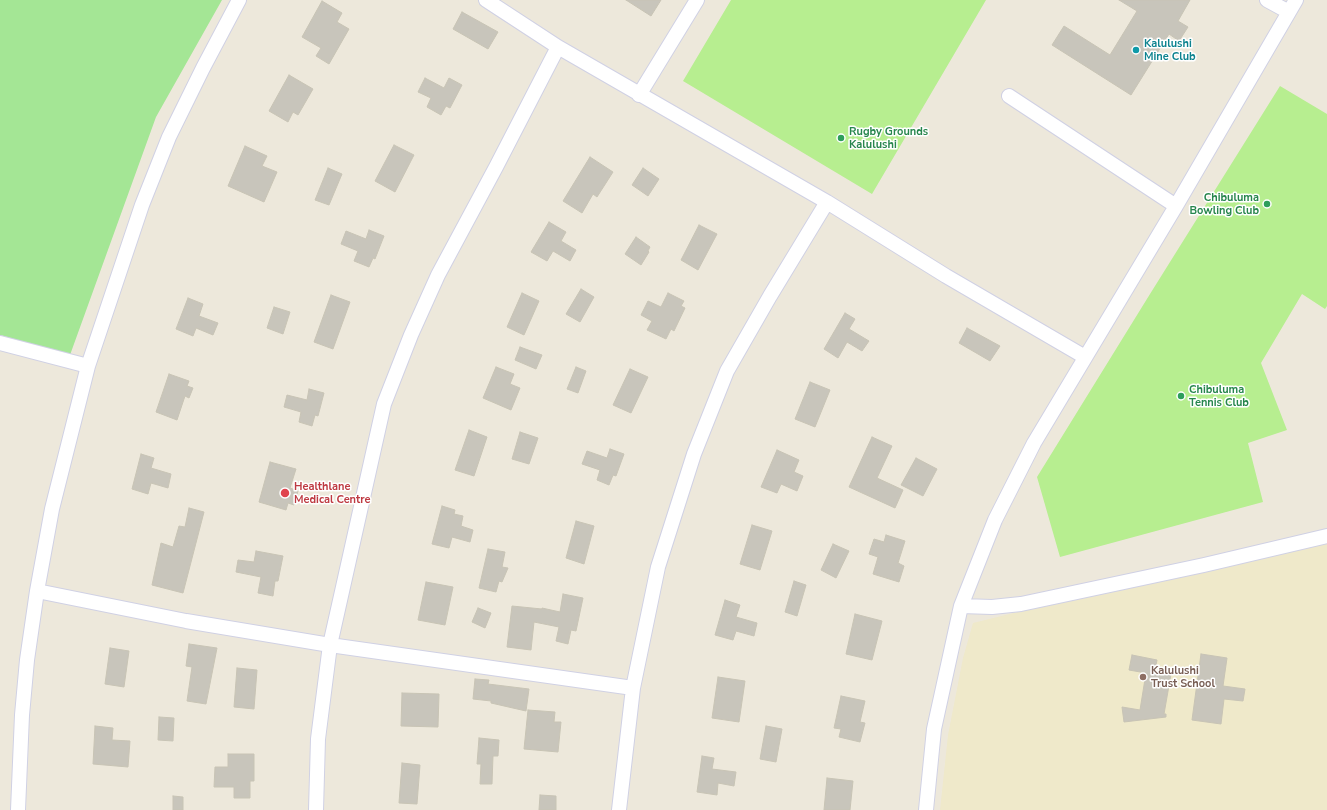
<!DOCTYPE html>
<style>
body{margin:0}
canvas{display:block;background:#ede8db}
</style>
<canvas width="1327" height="810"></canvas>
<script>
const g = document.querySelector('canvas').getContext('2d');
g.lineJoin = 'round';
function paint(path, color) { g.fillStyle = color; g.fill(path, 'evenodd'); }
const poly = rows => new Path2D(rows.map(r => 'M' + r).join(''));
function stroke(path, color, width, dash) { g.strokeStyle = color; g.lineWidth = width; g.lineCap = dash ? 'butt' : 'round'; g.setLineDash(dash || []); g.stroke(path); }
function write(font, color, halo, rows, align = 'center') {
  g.font = font + ' "Nunito Sans",sans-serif'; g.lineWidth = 3; g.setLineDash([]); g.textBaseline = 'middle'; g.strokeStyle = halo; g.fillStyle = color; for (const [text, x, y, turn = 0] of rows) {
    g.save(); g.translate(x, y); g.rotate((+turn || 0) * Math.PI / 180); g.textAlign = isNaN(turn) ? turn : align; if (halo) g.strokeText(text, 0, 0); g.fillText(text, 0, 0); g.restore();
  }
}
paint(poly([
 [1327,536,1327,810,940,810,948,735,963,658,973,623]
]), '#efe9ca');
paint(poly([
 [0,0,222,0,156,117,70,355,0,335]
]), '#a4e695');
paint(poly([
 [731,0,986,0,872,194,683,81],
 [1280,86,1327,114,1327,306,1325,309,1302,294,1261,363,1287,430,1248,443,1263,502,1060,557,1037,477,1150,294]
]), '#b7ee90');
const building = poly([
 [626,0,661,0,651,16,626,0],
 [1119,0,1190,0,1178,21,1188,27,1179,41,1169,34,1131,95,1052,45,1064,26,1110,55,1137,11,1119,0],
 [322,1,342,13,337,22,349,29,329,64,316,56,321,48,302,37,322,1],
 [462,12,498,32,488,49,453,29,462,12],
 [289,75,313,89,298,115,293,112,288,122,269,111,289,75],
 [425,78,444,88,449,78,462,85,450,108,446,106,441,115,427,107,431,98,418,92,425,78],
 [394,145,414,155,395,192,375,181,394,145],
 [245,146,267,156,262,166,277,172,264,202,228,186,245,146],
 [590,157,613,172,597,197,593,194,582,213,563,201,590,157],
 [328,168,342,174,329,205,315,200,328,168],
 [643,168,659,179,648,196,632,185,643,168],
 [549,222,566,232,561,241,576,250,570,261,553,251,547,261,531,252,549,222],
 [699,225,717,234,698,270,681,260,699,225],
 [369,230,384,236,375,259,373,258,369,267,354,261,358,251,341,244,346,231,366,239,369,230],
 [636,237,650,247,648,251,649,252,641,265,625,254,636,237],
 [581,289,594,297,580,322,566,314,581,289],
 [522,293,539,301,524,335,507,327,522,293],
 [668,293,684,301,681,306,685,308,674,331,671,329,666,339,647,330,652,321,641,315,648,301,661,307,668,293],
 [331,295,350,302,333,349,314,342,331,295],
 [188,298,203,304,199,316,218,323,213,335,196,328,193,336,176,329,188,298],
 [274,307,290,312,283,334,267,328,274,307],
 [845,313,855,319,849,329,869,341,862,351,847,342,838,358,824,349,845,313],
 [967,328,1000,346,990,361,959,343,967,328],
 [520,347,542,355,536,369,515,360,520,347],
 [496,367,514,374,510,384,520,388,511,410,483,398,496,367],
 [576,367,586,371,578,393,567,389,576,367],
 [630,369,648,377,631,413,613,405,630,369],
 [169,374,189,381,187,386,193,388,189,398,185,396,177,420,156,412,169,374],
 [810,382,830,390,815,427,795,419,810,382],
 [309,389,324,393,318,416,315,415,312,426,299,422,301,412,284,407,287,395,307,400,309,389],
 [469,430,487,437,474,476,455,470,469,430],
 [520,432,538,438,529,464,512,459,520,432],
 [872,437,892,446,877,478,903,490,895,508,849,487,872,437],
 [610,449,624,454,616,476,613,475,609,485,597,480,600,470,582,464,587,451,607,458,610,449],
 [777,450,799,460,794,472,803,476,797,491,781,484,777,493,761,487,777,450],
 [141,454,154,458,151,468,171,474,168,488,151,483,148,494,132,489,141,454],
 [916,458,937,469,923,496,901,485,916,458],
 [270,462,296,469,290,488,298,491,294,505,288,503,286,510,259,502,270,462],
 [442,506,455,510,454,514,463,516,461,526,473,530,470,542,452,537,449,548,432,544,442,506],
 [189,508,204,512,183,593,152,585,161,543,173,547,179,526,185,527,189,508],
 [576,521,594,526,584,564,566,558,576,521],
 [752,525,772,531,760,570,740,564,752,525],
 [886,535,905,541,898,563,904,566,899,582,873,574,878,557,869,554,874,539,884,542,886,535],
 [833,544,849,551,836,578,821,570,833,544],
 [488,549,505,552,502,567,508,568,502,582,499,581,496,592,479,588,488,549],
 [256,551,283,556,278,581,275,581,273,596,258,593,261,577,236,572,238,560,254,562,256,551],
 [794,581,806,585,797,616,785,612,794,581],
 [426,582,453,587,445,625,418,620,426,582],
 [563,594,583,598,576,631,571,630,568,644,556,641,559,627,534,622,531,650,507,647,512,606,542,609,542,608,560,612,563,594],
 [725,600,740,605,736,617,757,623,754,636,736,631,733,640,715,635,725,600],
 [478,608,491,613,485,628,472,622,478,608],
 [855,614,882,621,872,660,846,654,855,614],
 [189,644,217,648,206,704,187,701,192,667,186,666,189,644],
 [110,648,129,651,124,687,105,684,110,648],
 [1201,654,1227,658,1223,686,1245,689,1243,701,1224,699,1221,724,1192,720,1201,654],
 [1132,655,1157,660,1155,671,1171,674,1164,714,1166,714,1166,717,1124,722,1122,707,1140,710,1146,673,1129,670,1132,655],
 [237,668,257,670,254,709,234,707,237,668],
 [718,677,745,681,739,722,712,718,718,677],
 [475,679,489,680,488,684,529,689,526,711,491,703,491,701,473,699,475,679],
 [402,693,439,694,438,727,401,726,402,693],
 [841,696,865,701,860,722,865,723,860,742,839,737,841,729,834,728,841,696],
 [528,710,555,712,554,722,561,722,558,752,524,749,528,710],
 [159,717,174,718,173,741,158,740,159,717],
 [95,726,113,728,112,740,130,741,128,767,93,764,95,726],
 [766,726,782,729,776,762,760,759,766,726],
 [479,738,499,740,498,756,493,756,492,784,480,784,481,764,477,764,479,738],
 [228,754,254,754,254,781,250,781,250,798,234,798,234,787,214,787,215,767,228,767,228,754],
 [702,756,714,758,712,769,736,772,734,786,718,783,717,795,697,792,702,756],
 [402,763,420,765,417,804,399,803,402,763],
 [827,778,853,781,850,810,824,810,827,778],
 [540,795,556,796,556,810,539,810,540,795],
 [173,796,183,797,183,810,173,810,173,796]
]);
paint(building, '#c8c5bb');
stroke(building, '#c8c4b5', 1);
const minor = poly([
 [486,0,558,47,827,202,946,276,1085,357],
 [1267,0,1289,12],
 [639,95,697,0],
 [1009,96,1176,206],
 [0,343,88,366],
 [37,591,186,621,330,645,633,688],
 [961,606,992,607,1021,604,1204,565,1327,536],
 [18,810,22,715,27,660,37,591,52,509,88,366,142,205,169,137,203,68,239,0],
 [316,810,318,739,330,645,384,404,411,335,438,275,496,167,558,47],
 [619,810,633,688,658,567,694,454,727,371,770,296,827,202],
 [926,810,934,729,961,606,995,520,1034,443,1176,206,1296,0]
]);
stroke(minor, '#d0d1e4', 16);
stroke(minor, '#fff', 14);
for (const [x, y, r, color] of [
 [1136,50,4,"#0f9aa8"],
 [841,138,4,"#2e9e5b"],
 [1267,204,4,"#2e9e5b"],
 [1181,396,4,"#2e9e5b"],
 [285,493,5,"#e0444e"],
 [1143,677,4,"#8d6e63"]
]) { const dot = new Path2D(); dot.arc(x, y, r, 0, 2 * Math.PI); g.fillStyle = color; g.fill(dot); stroke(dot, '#fff', 1.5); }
write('bold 11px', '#0d838f', '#fff', [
 ["Kalulushi",1144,44],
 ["Mine Club",1144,57]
], 'left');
write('bold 11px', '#27864d', '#fff', [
 ["Rugby Grounds",849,132],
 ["Kalulushi",849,145],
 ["Chibuluma",1259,198,"right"],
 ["Bowling Club",1259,211,"right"],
 ["Chibuluma",1189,390],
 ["Tennis Club",1189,403]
], 'left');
write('bold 11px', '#be3a42', '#fff', [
 ["Healthlane",294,487],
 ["Medical Centre",294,500]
], 'left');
write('bold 11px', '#785e54', '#fff', [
 ["Kalulushi",1151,671],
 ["Trust School",1151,684]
], 'left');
</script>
